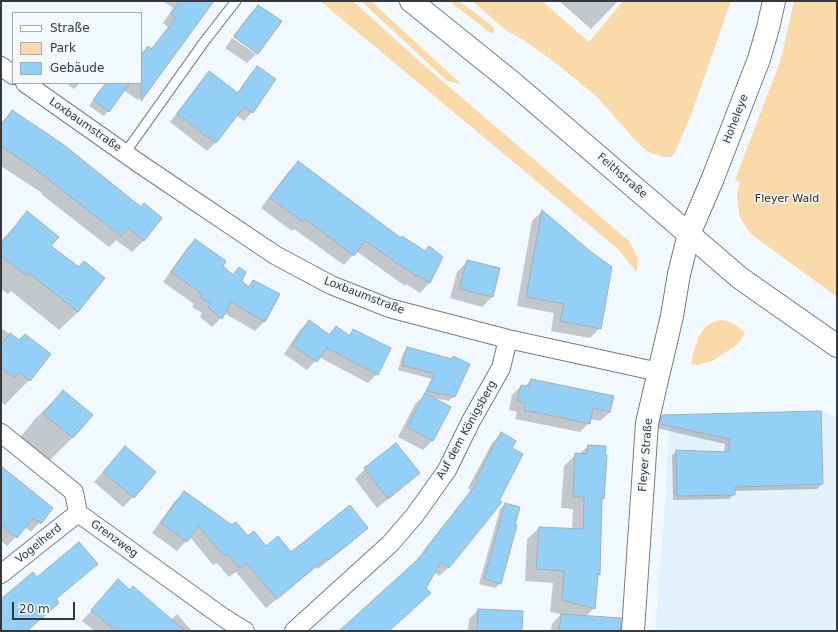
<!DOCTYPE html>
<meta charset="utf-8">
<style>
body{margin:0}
#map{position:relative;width:838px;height:632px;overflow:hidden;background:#f2f9fe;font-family:"DejaVu Sans",sans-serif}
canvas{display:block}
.frame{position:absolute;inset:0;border:2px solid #35393b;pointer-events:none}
.legend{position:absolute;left:12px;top:12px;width:130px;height:72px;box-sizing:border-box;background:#f2f9fe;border:1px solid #a6acb0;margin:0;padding:5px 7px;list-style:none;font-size:12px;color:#35393b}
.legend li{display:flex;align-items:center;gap:8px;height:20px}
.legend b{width:20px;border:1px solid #a6acb0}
.scale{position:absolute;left:12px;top:602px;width:63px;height:18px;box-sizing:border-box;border:2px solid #35393b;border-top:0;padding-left:5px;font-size:12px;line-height:14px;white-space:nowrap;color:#35393b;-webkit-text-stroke:3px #f2f9fe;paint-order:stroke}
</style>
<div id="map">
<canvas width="838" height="632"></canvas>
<div class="frame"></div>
<ul class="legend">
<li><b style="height:5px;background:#fff"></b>Straße</li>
<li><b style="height:11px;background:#fad9a8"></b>Park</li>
<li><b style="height:11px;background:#93d0f8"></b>Gebäude</li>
</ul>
<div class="scale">20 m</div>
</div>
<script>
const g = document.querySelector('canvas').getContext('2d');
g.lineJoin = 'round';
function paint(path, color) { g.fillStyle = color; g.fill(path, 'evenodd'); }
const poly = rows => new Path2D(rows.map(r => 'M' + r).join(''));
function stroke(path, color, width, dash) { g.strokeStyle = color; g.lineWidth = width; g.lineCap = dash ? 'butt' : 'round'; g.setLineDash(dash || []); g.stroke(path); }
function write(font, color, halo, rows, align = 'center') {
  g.font = font + ' "DejaVu Sans",sans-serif'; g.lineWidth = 3; g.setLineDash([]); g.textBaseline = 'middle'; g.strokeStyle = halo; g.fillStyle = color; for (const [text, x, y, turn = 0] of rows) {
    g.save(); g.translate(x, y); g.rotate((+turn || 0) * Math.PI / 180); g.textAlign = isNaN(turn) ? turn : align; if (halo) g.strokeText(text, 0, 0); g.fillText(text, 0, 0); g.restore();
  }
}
paint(poly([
 [821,411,837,417,837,631,655,631,664,517,670,415]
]), '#e1f2fd');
paint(poly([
 [320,1,353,1,418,60,630,242,638,258,637,273,619,250],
 [361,1,371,1,461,84,447,81],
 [449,1,459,1,486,21,495,29,492,34],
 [472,1,542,1,589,42,623,1,731,1,691,115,674,154,670,157,664,157,648,152,637,142,596,96,553,61,522,39,507,31],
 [794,1,837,1,837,297,751,234,740,218,738,206,737,194,740,182,735,180,781,59],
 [721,320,727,321,737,326,745,332,741,340,735,346,712,361,698,365,691,364,693,354,699,336,705,327,714,322]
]), '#fad9a8');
paint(poly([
 [163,1,212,1,147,91,138,100,122,89,127,83,141,83,141,54,148,47,151,49,168,27,163,23,173,8],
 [559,1,618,1,591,29],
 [258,6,280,21,257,54,233,36,248,16],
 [232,38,256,54,247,63,225,48],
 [257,67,252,112,244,121,236,115,216,142,207,151,170,122,201,81,209,73,237,93,249,76],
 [66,83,80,83,74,89],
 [100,91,108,111,104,116,89,106],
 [12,111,144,240,132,252,116,240,109,247,41,194,42,193,1,166,1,123],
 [298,162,400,239,424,252,442,257,429,283,420,293,406,284,405,286,356,251,344,265,294,229,292,231,261,208,288,172],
 [542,211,600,328,590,338,551,331,554,313,517,306,532,221],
 [27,213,50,246,78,268,104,279,78,312,59,330,11,291,8,294,1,289,1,241],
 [195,240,221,266,232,275,239,269,240,282,248,287,254,281,279,295,264,322,255,331,224,313,221,318,212,327,200,317,202,313,192,307,194,304,163,282,186,249],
 [467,262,499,269,492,297,482,307,450,298,457,272],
 [309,321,328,335,336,327,348,336,353,331,377,374,368,383,319,357,307,370,284,354,300,330],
 [1,328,19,341,50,355,29,380,5,405,1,402],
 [408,348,451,359,453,357,454,396,449,401,433,398,433,440,423,450,398,437,415,404,424,396,423,396,432,379,398,370,403,353],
 [531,380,613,397,610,412,600,421,590,419,589,423,580,432,515,419,517,412,509,410,512,395,521,386,524,387],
 [60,394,91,415,72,438,48,462,19,439,35,419],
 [820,412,822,484,817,489,734,491,734,494,729,499,673,500,672,455,677,451,724,453,725,444,656,428,657,421,662,416],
 [501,434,510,449,497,502,500,503,448,568,439,576,434,572,388,631,341,631,419,560,417,559,471,490,468,488,492,443],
 [588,446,604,456,603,498,601,500,599,574,597,576,594,608,586,616,593,631,551,631,552,624,561,614,550,612,553,583,525,581,527,539,539,528,572,530,573,509,561,508,564,466,576,454,579,454],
 [116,457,133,497,123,507,94,482],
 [1,467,52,508,31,532,25,527,7,546,1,541],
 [365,469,418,473,408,483,377,508,355,479],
 [184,493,248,538,266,548,291,554,367,528,357,538,318,569,316,567,266,608,236,572,229,577,217,563,213,565,190,537,177,551,152,533,174,502],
 [505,504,500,583,495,588,479,584,500,509],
 [118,581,130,591,171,620,177,614,192,631,95,631,82,621],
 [478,610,514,631,468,631,469,619]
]), '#0003');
const building = poly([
 [180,1,214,1,141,101,141,55,148,46,152,49,176,18,171,14,180,1],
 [258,5,282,21,258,54,234,37,258,5],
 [257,66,276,79,253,113,244,107,216,143,177,114,209,71,238,93,257,66],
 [106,83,130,83,109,112,93,100,106,83],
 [12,110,64,145,141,207,144,203,162,218,144,241,128,228,121,236,39,172,1,146,1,126,12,110],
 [298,161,401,238,402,236,425,251,429,246,443,257,430,283,417,275,416,276,365,241,354,256,305,219,303,222,270,198,298,161],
 [542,210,590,251,612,267,601,329,560,321,564,304,526,297,542,210],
 [27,211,59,237,51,246,79,267,84,261,105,278,78,312,29,273,27,276,1,256,1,244,27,211],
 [195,239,226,261,223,266,233,275,239,267,246,272,242,281,249,287,253,280,280,294,265,322,231,302,222,319,208,307,211,304,200,297,202,294,171,272,195,239],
 [467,260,500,268,493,297,459,289,467,260],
 [309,320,330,335,336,326,350,336,353,329,391,348,378,375,327,348,317,362,292,345,309,320],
 [10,333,19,340,25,334,51,354,30,381,19,372,14,378,1,368,1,345,10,333],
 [407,347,452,359,453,356,470,364,455,397,426,391,435,374,402,365,407,347],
 [531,379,614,396,610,412,593,408,590,424,524,410,525,403,517,401,521,385,529,387,531,379],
 [63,390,93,415,73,438,43,414,63,390],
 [425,393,451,407,433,441,407,427,425,393],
 [821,411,823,484,735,487,735,495,677,496,676,450,728,452,730,439,660,424,662,415,821,411],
 [501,432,516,441,512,448,523,454,499,501,502,502,449,568,441,562,426,588,431,593,389,631,339,631,427,551,425,550,479,481,476,479,501,432],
 [396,443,420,473,388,499,364,468,396,443],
 [588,445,606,446,605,455,607,455,604,499,602,498,600,575,598,574,595,609,562,600,564,571,536,569,539,527,583,529,584,497,573,497,575,453,587,454,588,445],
 [125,446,156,472,134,498,103,472,125,446],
 [1,466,53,508,41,524,33,518,17,538,1,525,1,466],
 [184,491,232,525,236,522,248,536,254,531,266,546,278,536,291,552,350,505,368,528,328,560,326,558,277,599,246,563,239,568,227,554,224,556,198,526,187,542,161,523,184,491],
 [505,503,520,507,515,525,517,525,501,584,484,579,505,503],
 [79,542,98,564,56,599,59,603,27,631,1,631,1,599,33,572,37,577,79,542],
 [118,579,130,590,133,586,185,631,116,631,91,610,118,579],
 [478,609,523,611,522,631,477,631,478,609],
 [561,614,621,618,621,631,559,631,561,614]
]);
paint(building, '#93d0f8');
stroke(building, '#a5aeb4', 1);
const service = poly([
 [125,153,204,42,236,1]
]);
const minor = poly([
 [1,66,13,75],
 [25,83,140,164,275,255,331,285,389,308,508,339,659,372],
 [1,433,74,492,78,513,224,618,245,631],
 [1,574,78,513],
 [294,631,390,544,415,515,447,470,471,421,501,368,508,339]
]);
const tertiary = poly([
 [633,631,647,423,672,316,679,274,689,234,713,178,759,59,768,28,774,1]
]);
const secondary = poly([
 [411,1,513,83,740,278,837,346]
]);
stroke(service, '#757d83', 11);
stroke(minor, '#757d83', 20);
stroke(tertiary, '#757d83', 24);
stroke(secondary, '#757d83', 24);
stroke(service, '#fff', 9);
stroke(minor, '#fff', 18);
stroke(tertiary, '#fff', 22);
stroke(secondary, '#fff', 22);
write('11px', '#35393b', '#f2f9fe', [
 ["Hoheleye",736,119,-69],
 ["Loxbaumstraße",85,125,35],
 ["Feithstraße",622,176,41],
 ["Loxbaumstraße",364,296,21],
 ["Auf dem Königsberg",467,430,-61],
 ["Fleyer Straße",646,455,-85],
 ["Grenzweg",114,539,36],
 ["Vogelherd",39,544,-39]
]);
write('11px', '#3c2908', '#f2f9fe', [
 ["Fleyer Wald",787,199]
]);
</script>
